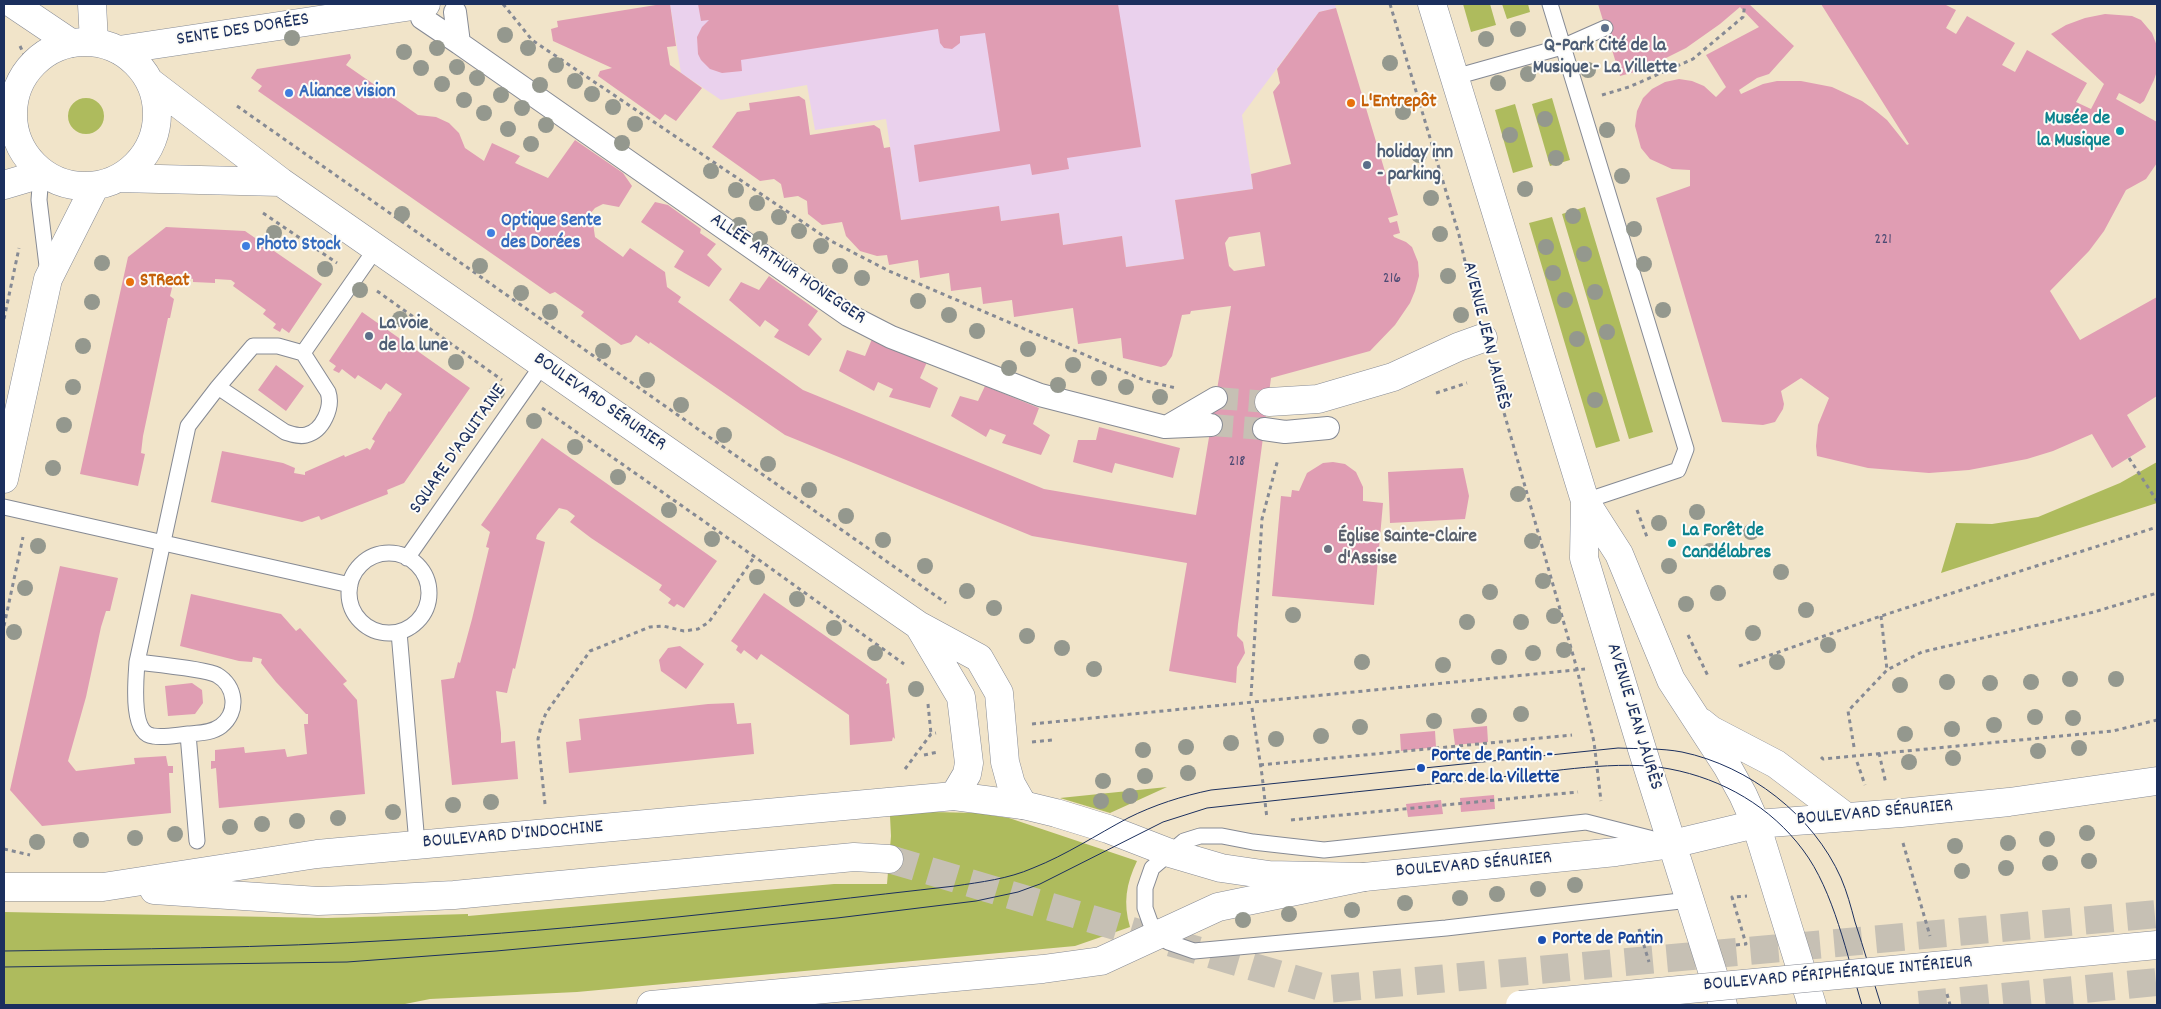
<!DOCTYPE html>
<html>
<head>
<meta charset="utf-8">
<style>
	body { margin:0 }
	#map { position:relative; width:2161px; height:1009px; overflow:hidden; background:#f1e4c9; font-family:Dekko,sans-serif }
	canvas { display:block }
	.frame { position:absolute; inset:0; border:5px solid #1b2f5e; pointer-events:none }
</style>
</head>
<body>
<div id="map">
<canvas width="2161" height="1009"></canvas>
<div class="frame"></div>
</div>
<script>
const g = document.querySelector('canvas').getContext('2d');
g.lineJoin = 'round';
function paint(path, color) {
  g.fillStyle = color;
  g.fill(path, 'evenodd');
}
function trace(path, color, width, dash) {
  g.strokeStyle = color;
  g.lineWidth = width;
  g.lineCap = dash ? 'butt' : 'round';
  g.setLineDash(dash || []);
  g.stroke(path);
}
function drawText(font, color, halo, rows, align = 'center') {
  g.font = font + ' Dekko,sans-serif';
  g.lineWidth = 4;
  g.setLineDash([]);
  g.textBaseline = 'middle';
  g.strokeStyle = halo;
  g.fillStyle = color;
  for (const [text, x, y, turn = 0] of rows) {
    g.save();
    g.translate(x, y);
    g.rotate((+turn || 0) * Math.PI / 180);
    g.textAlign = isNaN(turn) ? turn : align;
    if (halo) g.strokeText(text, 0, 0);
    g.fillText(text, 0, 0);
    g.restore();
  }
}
const built = new Path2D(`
	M670,4h665l1,4 -17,4 -77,103 11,74 -78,11 9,59 -58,8 -4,-31 -59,9 -4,-32 -58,8 -3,-15 -97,14 -15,-101 -71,11 -8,-45 -86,15 -40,-27z`);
const green = new Path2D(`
	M1463,4h27l6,21 -25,7z
	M1502,4h26l2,8 -23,7z
	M68 116a18 18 0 1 1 36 0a18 18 0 1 1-36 0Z
	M1552,98l18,62 -20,6 -18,-62z
	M1515,104l18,63 -20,6 -18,-63z
	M1585,207l68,225 -24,7 -67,-225z
	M1552,217l68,224 -24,7 -67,-225z
	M2157,462v41l-216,70 15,-50 36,1 46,-7 82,-34z
	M1167,787l-57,26 -50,-15z
	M932,812l45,1 32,5 128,43c-11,23 -14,42 -7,66l-55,19 -498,46 -147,7 -30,6h-396v-93l323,6 141,-4v2l366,-32h53l4,-48 -1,-20z`);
const building = new Path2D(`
	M662,4h8l6,42 -9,1 3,18 32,23 -26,33 -11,-7 -5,6 -62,-44 2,-5 12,-3 -59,-27 -2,-12 7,-2 -1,-6z
	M698,4h420l23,143 -74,11 2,11 -37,6 -2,-11 -111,18 -5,-37 86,-14 -15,-98 -25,3v7l-8,6 -8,-1 -4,-5 -2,-14 -197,31 1,11 -20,2 -12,-4 -9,-9 -3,-6 -1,-17 5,-10 7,-7 -8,1z
	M1598,4h151l45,42 -25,28 -12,4 -18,12 2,4 22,-10 14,-3h24l31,6 30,14 14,10 11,9 20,25 2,-1 -88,-140h80l3,1 1,-1h39l12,6 -10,18 10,6 11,-18 48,27 -13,22 13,7 12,-22 60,33 -11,19 15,7 13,-25 -53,-50 15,-9 19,-7 20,-4 27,2 9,4 11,13 5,13v25l-3,9 -10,21 -4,3 -21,-11 -3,6 41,23v41l-11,16 -20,11 -22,41 -15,20 -39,40 30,49 77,-43v99l-30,19 19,32 -34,21 -20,-34 -39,17 -26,8 -58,11 -40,3 -61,-5 -51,-12 -1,-10 2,-21 11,-27 -28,-20 -20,13 3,13 -1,5 -8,13 -12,3 -41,-3 -66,-224 34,-12v-16l-18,-1 -22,-10 -9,-11 -6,-22 2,-15 6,-13 9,-9 13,-7 14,-3 13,2 12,5 12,11 10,-10 -20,-32 53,-28 -19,-20 -20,17 -34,24 -44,22 -22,6z
	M1336,8l62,207 -10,3 2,5 7,-2 3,12 -7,2 1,2 12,5 6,5 6,15 1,14 -4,15 -5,12 -15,22 -25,26 -99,27 -33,246 -1,12 6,6 2,11 -8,14 -1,16 -67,-12 18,-108 -155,-27 -247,-101 -135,-93 -1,2 -13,-9 -5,7 -10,3 -40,-29 3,-4 -29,-20 -5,2 -292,-203 4,-5 -11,-8 6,-9 93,-15 1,4 -5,7 72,50 18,2 13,6 10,10 6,15 19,13 8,-18 28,13 -5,7 33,15 27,-38 48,33 9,13 -13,21 -16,-3 -8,4 -6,7 -2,3 6,5 2,14 28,20 7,-9 35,24 2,15 14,10 -3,5 125,88 241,99 152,26 35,-209 -40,5 -1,3 -8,1 -10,41 -6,9 -5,2 -38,-9 -2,-20 -43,6 -5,-36 -59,9 -2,-17 -29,4 -2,-17 -30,4 -2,-18 -29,5 -2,-18 -29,5 -2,-10 -10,1 -17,-5 -14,-15 -4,-14 -20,3 -14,-11 -1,-13 -9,-5 -14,2 -3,-14 -7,-5 -14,2 -48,-34 25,-35 13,-2 -1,-7 50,-7 6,4 5,35 64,-10 6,4 4,19 6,-1 11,73 98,-14 2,15 58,-8 4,32 59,-9 4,31 58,-8 -9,-59 78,-11 -2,-15 40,-10 -18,-72 7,-9 -3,-14 42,-57zM1260,232l5,34 -31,5 -5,-5 -4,-23 4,-6z
	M655,202l13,3 33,24 -1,4 16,11 -9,11 15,14 -13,18 -35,-20 10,-16 -43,-29z
	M166,227l79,4 77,53 -33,49 -7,-5 -2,4 -7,-4 3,-4 -13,-10 3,-4 -33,-24 2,-3 -4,-3 -16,-1v4l-22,-1v-3l-13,-4 -10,7 2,6 -2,8 4,3 -4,19h-2l-25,118 -2,17 4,1 -7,32 -58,-12 48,-217z
	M769,276l49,35 -10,14 14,14 -13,17 -35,-19 5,-7 -14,-10 -5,7 -31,-27 12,-18 18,8z
	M362,312l108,76 -66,95 -17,7 1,4 -67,26 -2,-4 -17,6 -91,-20 11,-51 61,12 12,5 -1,5 11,2v-3l39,-17 1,2 22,-9 3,2 5,-9 -3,-2 17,-28 1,1 12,-18 -16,-11 -5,7 -23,-15 -3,4 -13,-10 -3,4 -6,-3 3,-4 -7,-5z
	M872,339l55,23 -7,16 18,10 -8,20 -41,-11 4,-8 -15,-7 -4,9 -35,-20 8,-21 18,6z
	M276,365l28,21 -18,25 -28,-21z
	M985,386l54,22 -6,16 17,11 -9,20 -39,-12 4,-8 -16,-6 -4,8 -35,-21 9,-20 18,5z
	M1099,427l81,21 -7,30 -58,-15 -3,10 -39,-11 5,-22h18z
	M542,438l175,123 -33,47 -7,-4 -3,3 -6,-4 3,-4 -12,-9 3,-5 -71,-47 -21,-16 5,-6 -8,-6 -8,-2 -22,27 -1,4 9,3 -30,127 -2,-1 -6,25 -11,-2 5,42v10l14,-2 3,38 -66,6 -11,-105 13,-2 4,-16 2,1 12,-44 17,-71 -3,-1 4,-15 -9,-7z
	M1333,462l12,2 11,8 7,15v14l20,2 -9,102 -102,-9 9,-100 10,1 1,-7 7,1 8,-18 16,-10z
	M1463,468l6,28 -4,23 -75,4 -2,-51z
	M60,566l58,12 -8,33h-4l-5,16 -15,70 -18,64 8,10 59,-7 -1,-6 32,-2 2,10h5v7h-4l2,40 -129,13 -32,-36z
	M764,593l123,86 -1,5 3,-1 6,56 -2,-2 -1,4 -42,4 -1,-30 -88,-61 -4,6 -13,-10 -3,4 -5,-4 2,-4 -7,-5z
	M191,594l90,20 15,17 4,-3 47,53 -4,3 14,16 8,94 -146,14 -3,-40 -5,1v-8h4v-11l29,-3 1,6 40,-4 2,8 20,-3 -3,-30h4v-10h-2l-30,-32 -15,-19 1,-4 -9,-2 -1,5 -13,-1 -59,-15z
	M680,646l24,18 -18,25 -25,-18 -2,-11 9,-12z
	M192,683l10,7 1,13 -8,11 -27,2 -3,-30z
	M734,703l3,21 14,-1 3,31 -185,19 -3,-31 15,-2 -2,-21 129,-15z
	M1487,726l1,16 -33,3 -2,-16z
	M1435,731l1,16 -35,4 -1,-17z
	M1494,795l1,14 -34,3 -1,-14z
	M1441,800l2,14 -35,3 -2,-13z`);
const pedestrianTunnel = new Path2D(`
	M1216,398l53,4
	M1211,425l53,4`);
const primaryTunnel = new Path2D(`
	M889,859l439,130 829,-75
	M1919,1005l238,-23`);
const path = new Path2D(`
	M503,4l29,36 299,201 58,30 257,110 30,7
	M1390,4l69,231 17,75
	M20,46l10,21
	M1602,95l27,-8 64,-28 50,-42 2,-13
	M237,106l709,497
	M263,213l74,50
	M377,291l125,89
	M4,319l15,-71
	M1491,367l86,302 17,73 7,59
	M1436,393l31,-10
	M542,408l213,149 149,107
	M2129,458l28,43
	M1637,510l10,27
	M1881,616l6,54
	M4,626l19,-89
	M1688,635l20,41
	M1739,666l142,-50 276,-89
	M1251,696l11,-177 16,-60
	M928,704l3,30
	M1252,708l10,67 5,44
	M1032,724l553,-55
	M1032,742l20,-2
	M1854,747l-6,-36 39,-41 35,-18 172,-40 63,-19
	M1879,753l7,31
	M924,755l14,-3
	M1821,757l2,2 290,-28 44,-11
	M1857,762l8,23
	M1260,765l312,-30
	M905,769l26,-35 5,-1
	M545,804l-7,-65 3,-13 5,-13 44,-62 60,-24 13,-1 21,5 14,-2 11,-7 46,-66
	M1291,820l287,-28
	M1903,843l27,93
	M4,849l26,6
	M1639,929l10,33
	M1736,945l10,-1 -14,-47 15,-1
	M1947,994l3,11`);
const service = new Path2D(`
	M1550,4l136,445 -8,21 -93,31
	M1455,77l107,-30 43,-19
	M41,174l-2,26 9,74
	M218,387l67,45c7,2 14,5 21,3 17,-4 27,-28 22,-43l-25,-39
	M4,507l346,78
	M349 593a40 40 0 1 1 80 0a40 40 0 1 1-80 0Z
	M407,558l136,-194
	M399,632l18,212
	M137,662c16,2 69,7 80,13 19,11 22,37 4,51 -9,7 -22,7 -33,8
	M1657,840l-71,-18 -262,28 -71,-8 -31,-6h-22l-16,5 -32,27 -7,20v20l5,14 9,12 9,8 26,9 252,-23 243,-28
	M197,841l-9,-107c-11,1 -24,4 -35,2 -23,-2 -17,-57 -16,-74l51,-236 30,-39 35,-41h25l25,7 74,-106`);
const pedestrian = new Path2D(`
	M455,12l4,31 389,272 43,22 149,58 125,32 46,-2
	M422,18l37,25
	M1168,426l48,-28
	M1264,429l21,3 43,-4`);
const minor = new Path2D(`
	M13,4l58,39
	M92,4l2,38
	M119,50l307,-46
	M1269,402l49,-3 75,-22 65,-30 25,-9`);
const tertiary = new Path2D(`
	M13 114a72 72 0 1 1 144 0a72 72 0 1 1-144 0Z
	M150,82l131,100 494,344 143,99 61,33 20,35 6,69 6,22 12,21
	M119,178l162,4
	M4,185l37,-11
	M4,479l44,-200 47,-93
	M919,626l42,71 8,66 -2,11 -13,22`);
const primary = new Path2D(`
	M1432,4l153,497 34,53 52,126 56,86 16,29 13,29 56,181
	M1585,501l-1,57 58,191 81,256
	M1701,722l10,8 65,34 69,52
	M4,887h99l214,-33 637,-58 69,9 33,8 52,16 62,24 51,15 48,7 95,2 252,-25 56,-8 84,-20 145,-11 108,-11 148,-21
	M154,890l164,11 58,-2 78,-4 400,-38 35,2`);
const trunk = new Path2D(`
	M651,1005l392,-36 58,-8 117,-54 146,-30`);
const tram = new Path2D(`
	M4,951c131,-2 262,-3 393,-11 186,-10 372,-33 558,-54 26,-4 53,-7 78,-18 33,-13 63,-33 95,-50 26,-13 54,-22 83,-28l407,-42c21,1 43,0 64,4 67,14 131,63 159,126 6,14 10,29 14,44 9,27 17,55 26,83
	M4,967l343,-5 149,-11 143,-13 198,-20 139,-17 42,-9 22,-8 123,-62 44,-14c98,-11 195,-21 293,-31 52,-5 119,-18 170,-8 53,10 101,38 133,81 31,41 44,106 59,155`);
const trunkBridge = new Path2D(`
	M1520,1005l637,-60`);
const trees = [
	[1518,29],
	[505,35],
	[292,38],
	[1486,39],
	[437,48],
	[528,48],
	[404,52],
	[1390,63],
	[556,65],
	[457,67],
	[421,68],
	[1588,70],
	[1528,74],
	[477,78],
	[575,81],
	[1498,83],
	[442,84],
	[540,85],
	[592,94],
	[501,95],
	[464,100],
	[613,107],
	[522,108],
	[1403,112],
	[484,113],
	[1545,119],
	[635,124],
	[546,125],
	[508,129],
	[1607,130],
	[1510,135],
	[622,143],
	[531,144],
	[1419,155],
	[1556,158],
	[711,171],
	[1622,176],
	[1525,189],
	[736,190],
	[1431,198],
	[757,203],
	[402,214],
	[1573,216],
	[779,217],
	[739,225],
	[1634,229],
	[799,231],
	[274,233],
	[1440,234],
	[760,239],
	[821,246],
	[1546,247],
	[1584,254],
	[102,263],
	[1644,264],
	[480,266],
	[840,266],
	[325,269],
	[1553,273],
	[1448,276],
	[862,278],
	[360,290],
	[1595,292],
	[521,293],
	[1565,300],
	[918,301],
	[92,302],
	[1663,310],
	[550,312],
	[949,315],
	[1461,315],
	[400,319],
	[977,331],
	[1607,332],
	[1577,339],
	[83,346],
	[1028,349],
	[603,351],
	[456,362],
	[1073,365],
	[1009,368],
	[1099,378],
	[647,380],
	[1058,385],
	[73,387],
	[1126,387],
	[497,392],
	[1160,397],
	[1595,400],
	[681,405],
	[534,421],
	[64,425],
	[724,435],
	[575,447],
	[768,464],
	[53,468],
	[618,477],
	[809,490],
	[1518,494],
	[669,510],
	[1697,512],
	[846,516],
	[1659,523],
	[1751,532],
	[712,539],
	[883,540],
	[1532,541],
	[38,546],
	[1710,551],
	[925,566],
	[1669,566],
	[1781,572],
	[757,577],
	[1543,581],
	[25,588],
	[967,591],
	[1490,592],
	[1718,593],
	[797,599],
	[1686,604],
	[994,608],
	[1806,610],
	[1293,615],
	[1554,616],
	[1467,622],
	[1521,622],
	[834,628],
	[14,632],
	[1753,633],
	[1027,636],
	[1828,645],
	[1062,648],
	[1564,650],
	[875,653],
	[1533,653],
	[1499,657],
	[1362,662],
	[1777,662],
	[1443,665],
	[1094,669],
	[2070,679],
	[2116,679],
	[1947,682],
	[2031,682],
	[1990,683],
	[1900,685],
	[916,689],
	[1521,714],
	[1479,716],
	[2035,717],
	[2073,718],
	[1434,721],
	[1994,725],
	[1360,727],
	[1952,729],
	[1905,734],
	[1321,736],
	[1276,739],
	[1231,743],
	[1186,747],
	[2079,748],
	[1143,750],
	[2038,751],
	[1953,758],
	[1909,762],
	[1188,773],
	[1145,776],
	[1103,781],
	[1130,796],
	[1101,801],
	[491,802],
	[453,805],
	[393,812],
	[338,818],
	[297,821],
	[262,824],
	[230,827],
	[2087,833],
	[175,834],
	[135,838],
	[2047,839],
	[81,840],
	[37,842],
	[2008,843],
	[1955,846],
	[2089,861],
	[2050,863],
	[2006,868],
	[1962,871],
	[1575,885],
	[1538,889],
	[1497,894],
	[1460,898],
	[1405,903],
	[1352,910],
	[1289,914],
	[1243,920]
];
const markers = [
	[1605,28,5,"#5c6f8a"],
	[289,93,5,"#3f7fe0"],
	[1351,103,5,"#e8710a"],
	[2120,131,5,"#0f9aa8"],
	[1367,165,5,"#5c6f8a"],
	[491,233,5,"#3f7fe0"],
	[246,246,5,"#3f7fe0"],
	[130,282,5,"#e8710a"],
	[369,336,5,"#5c6f8a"],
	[1672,543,5,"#0f9aa8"],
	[1328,549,5,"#6b7280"],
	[1421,768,5,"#1a4fb4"],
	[1542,940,5,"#1a4fb4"]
];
const numberNames = [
	["221",1883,241],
	["216",1392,280],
	["218",1237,463]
];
const streetNames = [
	["SENTE DES DORÉES",243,31,-9],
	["ALLÉE ARTHUR HONEGGER",787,270,34],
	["AVENUE JEAN JAURÈS",1485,336,76],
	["BOULEVARD SÉRURIER",599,403,35],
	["SQUARE D'AQUITAINE",459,450,-55],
	["AVENUE JEAN JAURÈS",1633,717,73],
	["BOULEVARD SÉRURIER",1875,814,-5],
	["BOULEVARD D'INDOCHINE",513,836,-5],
	["BOULEVARD SÉRURIER",1474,866,-5],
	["BOULEVARD PÉRIPHÉRIQUE INTÉRIEUR",1838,975,-5]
];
const serviceNames = [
	["Q-Park Cité de la",1605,47,"center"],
	["Musique - La Villette",1605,69,"center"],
	["holiday inn",1377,154],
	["- parking",1377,176],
	["La voie",379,325],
	["de la lune",379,347]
];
const shopNames = [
	["Aliance vision",299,93],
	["Optique Sente",501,222],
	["des Dorées",501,244],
	["Photo Stock",256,246]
];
const foodNames = [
	["L'Entrepôt",1361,103],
	["STReat",140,282]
];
const cultureNames = [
	["Musée de",2110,120],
	["la Musique",2110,142],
	["La Forêt de",1682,532,"left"],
	["Candélabres",1682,554,"left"]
];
const worshipNames = [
	["Église Sainte-Claire",1338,538],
	["d'Assise",1338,560]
];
const transitNames = [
	["Porte de Pantin -",1431,757],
	["Parc de la Villette",1431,779],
	["Porte de Pantin",1552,940]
];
paint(built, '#ead1ed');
paint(green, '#aebb5d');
paint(building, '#e09db3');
trace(pedestrianTunnel, '#c6c0b4', 22, [22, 11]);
trace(primaryTunnel, '#c6c0b4', 28, [28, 14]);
trace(service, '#868a94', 17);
trace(pedestrian, '#868a94', 24);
trace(minor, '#868a94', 29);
trace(tertiary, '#868a94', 29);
trace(primary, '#868a94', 29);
trace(trunk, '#868a94', 29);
trace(path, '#868a94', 3, [4, 4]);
trace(service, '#fff', 15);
trace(pedestrian, '#fff', 22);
trace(minor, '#fff', 28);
trace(tertiary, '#fff', 28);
trace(primary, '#fff', 28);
trace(trunk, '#fff', 28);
trace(tram, '#1b2f5e', 1);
trace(trunkBridge, '#868a94', 29, []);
trace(trunkBridge, '#fff', 28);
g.fillStyle = '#94988e';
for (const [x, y] of trees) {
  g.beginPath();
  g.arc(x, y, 8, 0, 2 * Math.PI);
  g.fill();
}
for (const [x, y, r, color] of markers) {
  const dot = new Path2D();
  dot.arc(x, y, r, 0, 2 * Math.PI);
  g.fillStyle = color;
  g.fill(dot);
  trace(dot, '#fdfcf7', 2);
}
drawText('16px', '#4c4a73', null, numberNames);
drawText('19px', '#1b2f5e', '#fdfcf7', streetNames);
drawText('bold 19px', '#4e5e75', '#fdfcf7', serviceNames, 'left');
drawText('bold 19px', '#366cbe', '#fdfcf7', shopNames, 'left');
drawText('bold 19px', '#c56008', '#fdfcf7', foodNames, 'left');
drawText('bold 19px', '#0d838f', '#fdfcf7', cultureNames, 'right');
drawText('bold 19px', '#5b616d', '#fdfcf7', worshipNames, 'left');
drawText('bold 19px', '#164399', '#fdfcf7', transitNames, 'left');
</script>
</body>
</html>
